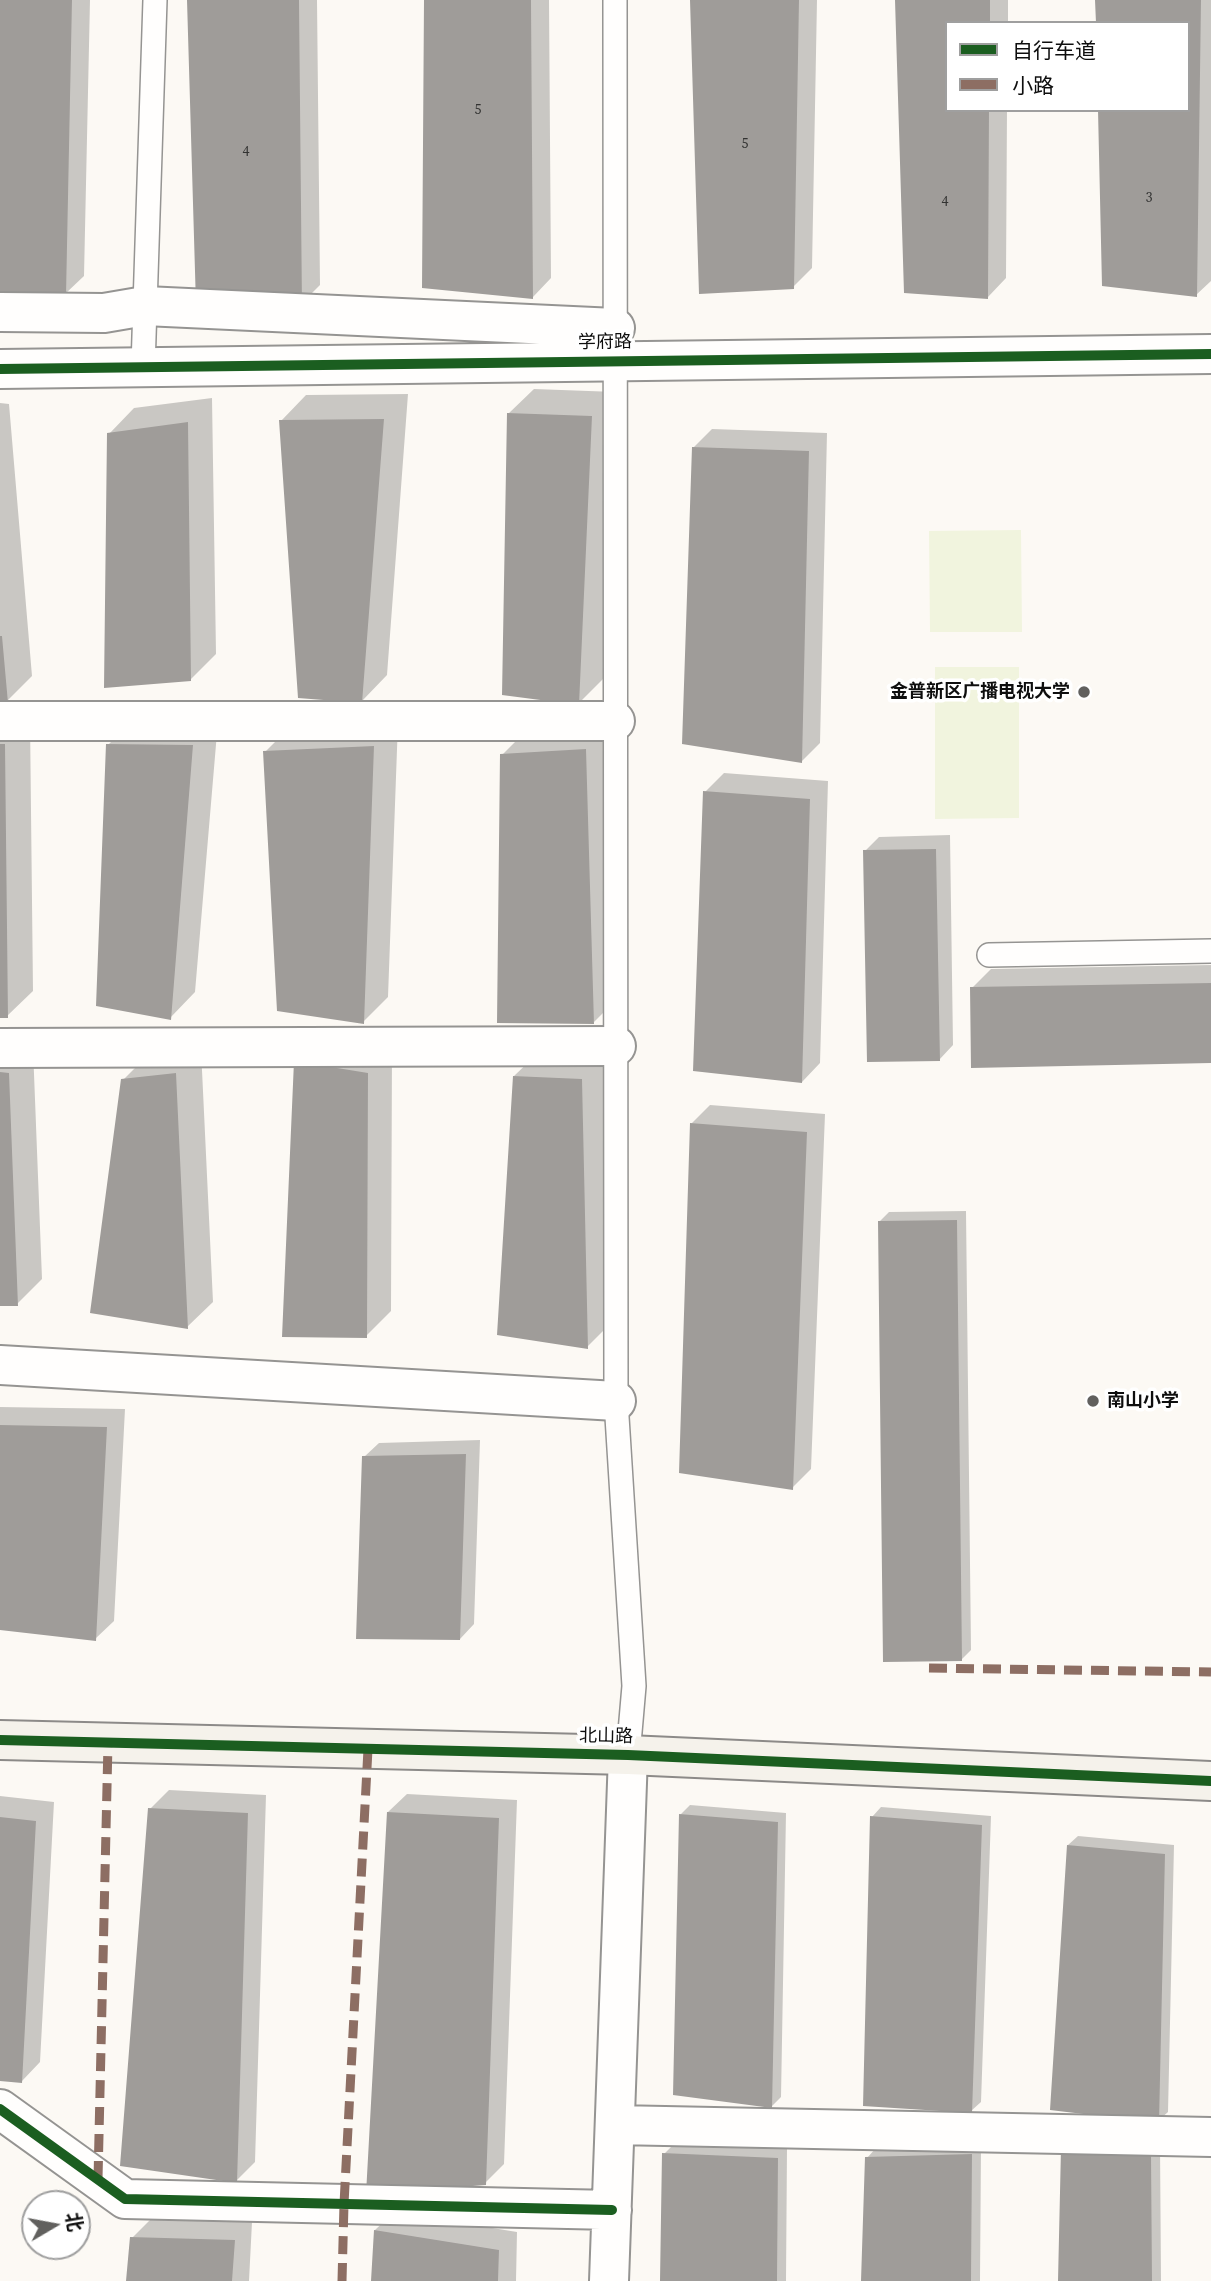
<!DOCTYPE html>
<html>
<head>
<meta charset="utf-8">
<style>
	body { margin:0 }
	#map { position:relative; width:1211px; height:2281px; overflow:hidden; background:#fcf9f4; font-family:"Source Serif 4","Noto Sans SC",serif }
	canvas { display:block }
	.legend { position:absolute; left:945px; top:21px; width:245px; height:91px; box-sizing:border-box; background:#fff; border:2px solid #9f9f9f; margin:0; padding:9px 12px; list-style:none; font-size:21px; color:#0e0e0e }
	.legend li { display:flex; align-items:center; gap:14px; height:35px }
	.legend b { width:35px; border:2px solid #9f9f9f }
	.north { position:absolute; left:21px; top:2190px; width:70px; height:70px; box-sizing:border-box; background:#fff; border:2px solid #9f9f9f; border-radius:50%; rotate:80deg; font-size:19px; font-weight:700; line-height:28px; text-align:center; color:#0e0e0e }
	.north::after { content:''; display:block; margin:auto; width:24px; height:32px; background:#61605e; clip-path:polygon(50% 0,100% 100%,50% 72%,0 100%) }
</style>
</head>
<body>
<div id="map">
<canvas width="1211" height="2281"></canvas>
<ul class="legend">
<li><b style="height:9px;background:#1b5e20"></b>自行车道</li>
<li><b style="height:9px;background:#8d6e63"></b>小路</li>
</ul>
<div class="north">北</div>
</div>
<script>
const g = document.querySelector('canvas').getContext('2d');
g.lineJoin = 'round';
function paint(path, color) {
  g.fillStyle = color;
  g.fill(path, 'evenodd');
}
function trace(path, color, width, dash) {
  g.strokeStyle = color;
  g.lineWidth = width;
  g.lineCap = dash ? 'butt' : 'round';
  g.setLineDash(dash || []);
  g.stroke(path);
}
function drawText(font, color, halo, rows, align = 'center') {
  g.font = font + ' "Source Serif 4","Noto Sans SC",serif';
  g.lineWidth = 7;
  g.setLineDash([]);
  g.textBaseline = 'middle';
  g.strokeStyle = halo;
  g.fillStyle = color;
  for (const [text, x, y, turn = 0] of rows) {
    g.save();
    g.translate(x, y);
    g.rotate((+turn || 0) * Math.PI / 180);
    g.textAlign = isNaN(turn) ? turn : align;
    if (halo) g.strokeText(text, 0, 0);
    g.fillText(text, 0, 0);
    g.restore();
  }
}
const pitch = new Path2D(`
	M1021,530l1,102h-92l-1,-101z
	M935,667h84v151l-84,1z`);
const shadow = new Path2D(`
	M0,0h90l-6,276 -19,18z
	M189,0h128l3,285 -19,19z
	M426,0h123l2,278 -18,19z
	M692,0h125l-5,268 -19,19z
	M897,0h111v23h-61v87h60l-1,168 -18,19z
	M1097,0h114v281l-15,14 -8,-185v-87z
	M534,389l82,3 -12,286 -25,25 -71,-289z
	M408,394l-21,281 -25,26 -81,-280 25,-26z
	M212,398l4,256 -26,26 -81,-246 25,-26z
	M0,403l9,1 23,272 -25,25h-7z
	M712,429l115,4 -7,310 -18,18 -109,-313z
	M0,719l30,1 3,271 -26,25h-7z
	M133,720l85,1 -23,271 -25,26 -62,-273z
	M398,722l-10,275 -25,25 -98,-270 25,-25z
	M611,724l8,273 -25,25 -92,-267 25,-25z
	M724,773l104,8 -8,282 -18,19 -97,-290z
	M950,835l3,210 -14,15 -74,-209 14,-14z
	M1211,965v97l-239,-74 19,-19z
	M0,1047l33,1 9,231 -25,25h-17z
	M392,1048l-1,263 -25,25 -70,-274z
	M201,1049l12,253 -26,25 -64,-247 25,-25z
	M540,1051l67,4 5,267 -25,25 -73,-271z
	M710,1105l115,9 -14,355 -19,19 -101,-364z
	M966,1211l5,439 -10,10 -81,-439 9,-9z
	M0,1407l125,2 -11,212 -19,18 -95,-10z
	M480,1440l-6,184 -14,15 -96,-182 15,-14z
	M169,1790l97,5 -11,367 -19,19 -86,-372z
	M407,1794l110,6 -13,364 -19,19 -97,-371z
	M0,1796l54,6 -14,260 -18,19 -22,-2z
	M690,1805l96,8 -5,284 -10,10 -91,-292z
	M881,1807l110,9 -10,286 -10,9 -99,-294z
	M1078,1836l96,9 -6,267 -10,9 -90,-276z
	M674,2144l113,5 -1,132h-125l3,-127z
	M1160,2144l1,137h-101l2,-132z
	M981,2145l-1,136h-117l4,-123 9,-10z
	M394,2212l123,20 -1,49h-143l2,-51z
	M151,2219l101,3 -3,59h-121l4,-43z`);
const building = new Path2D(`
	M0,0h72l-6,296 -66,2z
	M187,0h112l3,306 -106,-1z
	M424,0h107l2,299 -111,-11z
	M690,0h109l-5,289 -95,5z
	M895,0h95v23h-43v87h42l-1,189 -84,-6z
	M1095,0h106l-4,297 -95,-11 -4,-176h90v-87h-92z
	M507,413l85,3 -13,289 -77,-10z
	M384,419l-22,284 -64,-5 -19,-278z
	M188,422l3,259 -87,7 3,-255z
	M692,447l117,4 -7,312 -120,-19z
	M0,636h2l6,67h-8z
	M0,744h5l3,274h-8z
	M106,744l87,1 -22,275 -75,-14z
	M374,746l-10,278 -87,-13 -14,-260z
	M586,749l8,275 -97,-1 3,-269z
	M703,791l107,8 -8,284 -109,-12z
	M936,849l4,212 -73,1 -4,-212z
	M1211,983v80l-240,5 -1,-81z
	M294,1061l74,12 -1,265 -85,-1z
	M0,1072l9,1 9,233h-18z
	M176,1073l12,256 -98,-16 31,-234z
	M513,1076l69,3 6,270 -91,-14z
	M690,1123l117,9 -14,358 -114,-17z
	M957,1220l5,441 -79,1 -5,-441z
	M0,1425l107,2 -11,214 -96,-11z
	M466,1454l-6,186 -104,-1 6,-183z
	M148,1808l100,5 -11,370 -117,-17z
	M387,1812l112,6 -13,367 -120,9z
	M679,1814l99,8 -6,286 -99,-13z
	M870,1816l112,9 -10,288 -109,-7z
	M0,1817l36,4 -14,262 -22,-2z
	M1067,1845l98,9 -6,269 -109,-13z
	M1061,2148l90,5 1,128h-94z
	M662,2153l116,5 -1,123h-117z
	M972,2154l-1,127h-110l4,-124z
	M374,2230l125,20 -1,31h-127z
	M130,2237l105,3 -3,41h-106z`);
const lane = new Path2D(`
	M615,0l1,1401 18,285 -6,69
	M143,367l12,-367
	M989,955l222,-4`);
const street = new Path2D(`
	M0,312l104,1 41,-7 470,22
	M0,369l1211,-15
	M0,721h615
	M0,1048l616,-2
	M0,1365l616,36
	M0,2109l125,90 487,11
	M615,2125l596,12
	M609,2281l19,-526`);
const secondary = new Path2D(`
	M0,1740l628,15 583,26`);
const quiet = new Path2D(`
	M929,1668l282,4
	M98,2179l10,-436
	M342,2281l2,-77 24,-455`);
const cycleway = new Path2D(`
	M0,369l1211,-15
	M0,1740l628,15 583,26
	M0,2109l125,90 487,11`);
const markers = [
	[1084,692,7,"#61605e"],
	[1093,1401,7,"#61605e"]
];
const numberNames = [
	["5",478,110],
	["5",745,144],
	["4",246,152],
	["3",1149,198],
	["4",945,202]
];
const streetNames = [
	["学府路",605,343,-1],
	["北山路",606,1737,1]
];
const poiNames = [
	["金普新区广播电视大学",1070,692],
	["南山小学",1107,1401,"left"]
];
paint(pitch, '#f1f4de');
paint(shadow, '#0003');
paint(building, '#9f9c99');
trace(lane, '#959492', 26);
trace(street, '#959492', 42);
trace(secondary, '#8c8a88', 42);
trace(lane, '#fffefd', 23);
trace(street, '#fffefd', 38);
trace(secondary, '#f5f2eb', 38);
trace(quiet, '#8d6e63', 9, [18, 9]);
trace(cycleway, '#1b5e20', 10);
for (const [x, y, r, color] of markers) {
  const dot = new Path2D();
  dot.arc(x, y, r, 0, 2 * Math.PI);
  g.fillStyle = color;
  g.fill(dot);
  trace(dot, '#fff', 2.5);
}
drawText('14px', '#323231', null, numberNames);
drawText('18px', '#0e0e0e', '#fff', streetNames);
drawText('bold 18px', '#0e0e0e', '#fff', poiNames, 'right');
</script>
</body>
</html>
